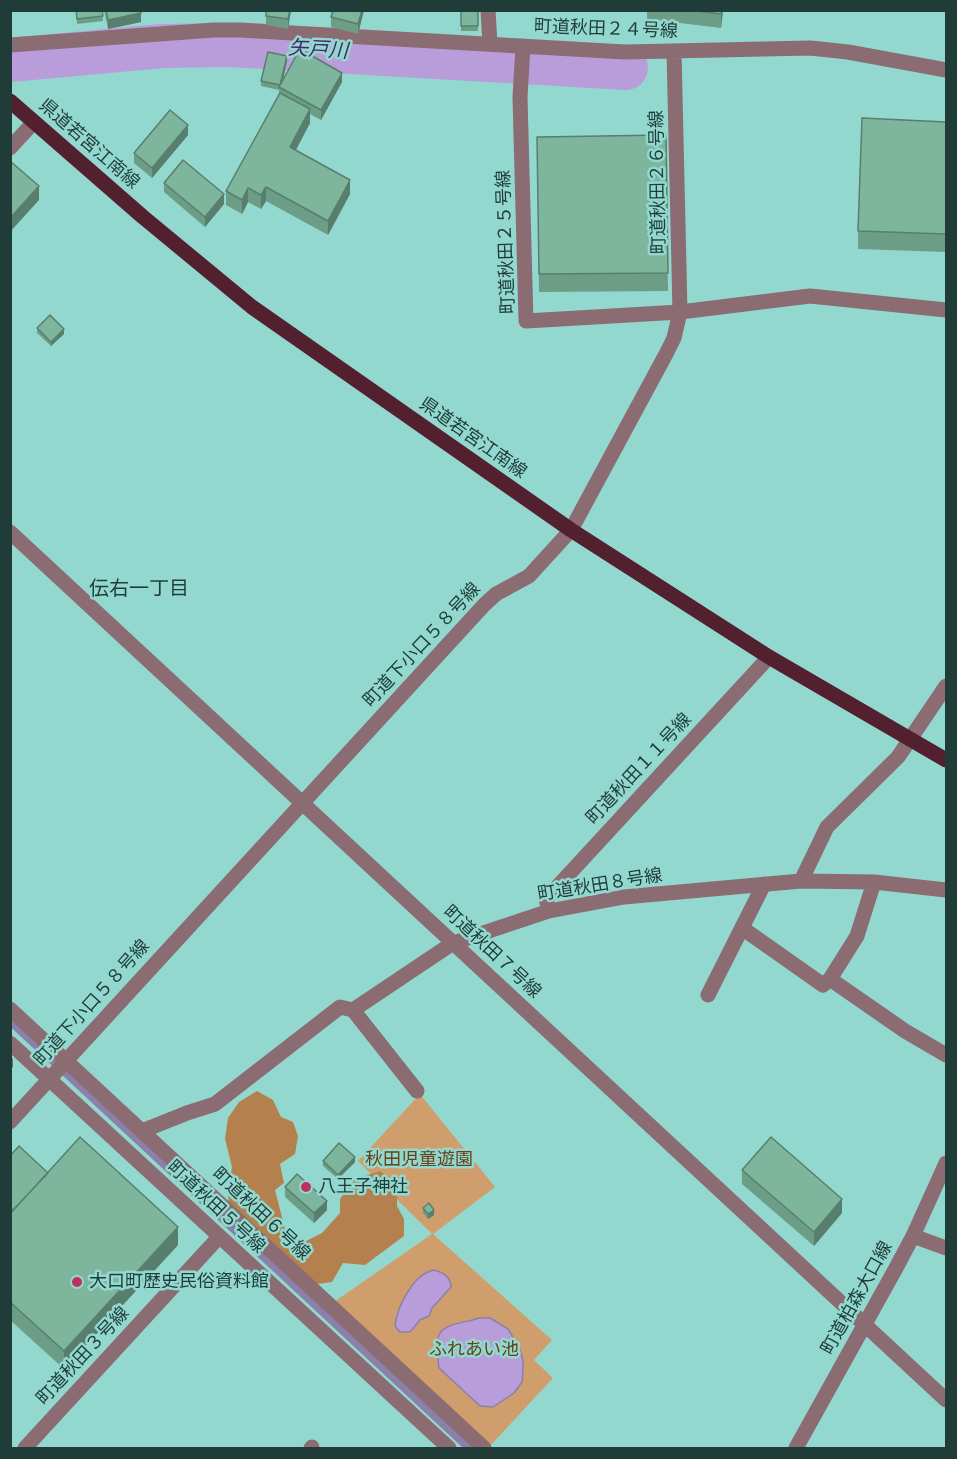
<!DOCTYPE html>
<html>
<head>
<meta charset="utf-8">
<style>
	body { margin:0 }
	#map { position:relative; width:957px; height:1459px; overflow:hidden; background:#93d8ce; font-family:Montserrat,sans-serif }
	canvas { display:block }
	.frame { position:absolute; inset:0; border:12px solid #1f3c38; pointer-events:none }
</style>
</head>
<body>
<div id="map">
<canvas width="957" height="1459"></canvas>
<div class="frame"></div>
</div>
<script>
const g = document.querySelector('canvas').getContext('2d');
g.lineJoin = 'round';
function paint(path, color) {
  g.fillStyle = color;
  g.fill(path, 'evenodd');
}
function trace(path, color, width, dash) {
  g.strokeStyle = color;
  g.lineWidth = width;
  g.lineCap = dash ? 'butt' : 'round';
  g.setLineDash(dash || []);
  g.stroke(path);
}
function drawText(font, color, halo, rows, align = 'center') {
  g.font = font + ' Montserrat,"Noto Sans JP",sans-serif';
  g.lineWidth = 5;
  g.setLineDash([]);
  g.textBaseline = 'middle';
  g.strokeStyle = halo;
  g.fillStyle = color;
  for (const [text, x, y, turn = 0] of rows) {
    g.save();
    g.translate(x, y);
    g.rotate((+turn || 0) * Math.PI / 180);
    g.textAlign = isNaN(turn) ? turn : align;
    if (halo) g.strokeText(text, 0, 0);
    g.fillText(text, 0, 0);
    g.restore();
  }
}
const green = new Path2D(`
	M420,1094l75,93 -62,47 119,106 -18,20 19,18 -63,68 -156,-144 98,-68 -74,-73z`);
const forest = new Path2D(`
	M257,1091l16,9 8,17 12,5 5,14 -3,18 -15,10 4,19 -9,7 11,43 20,8 16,-8 18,-20v-14l15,-20 25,-8 17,14v21l7,13v17l-39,29 -22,-2 -11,19 -21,3 -20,-5 -19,-15 -24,-22 -19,-29 -1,-26 4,-21 -7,-28 3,-21 11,-16z`);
const water = new Path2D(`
	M434,1270c8,2 17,7 17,17l-19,21 -3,8 -9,4 -10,12h-10l-5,-6c2,-19 18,-52 39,-56z
	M479,1318h11l18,11 11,18 4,13v10l-1,12 -8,11 -21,14 -13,-1 -41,-38c-2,-7 0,-12 0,-19 0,-3 -1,-7 -1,-10 1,-16 28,-16 41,-21z`);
const stream = new Path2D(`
	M10,1021l459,427`);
const river = new Path2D(`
	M10,60l153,-14 67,-1 396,23`);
const minor = new Path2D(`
	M488,10l2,34
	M10,45l204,-15h26l385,22 185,-4 38,4 98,18
	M523,46l-3,51 6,224 154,-9 -6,-261
	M10,148l24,-26
	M10,532l936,868
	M801,881l26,-54 71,-70 48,-71
	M874,882l-17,54 -27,43 75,52 41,24
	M549,911l-3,-12 223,-242
	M742,928l81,57 7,-6
	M708,995l56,-111
	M10,1009l474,439
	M353,1010l64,81
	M10,1043l439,405
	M10,1122l474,-517 12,-11 33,-18 42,-46 95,-176 8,-16 6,-26 130,-16 136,14
	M142,1131l45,-18 28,-9 125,-97 13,3 100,-67 96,-32 75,-14 177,-16 73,1 72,8
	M913,1236l33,12
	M25,1448l194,-211
	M311,1448l1,-1
	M796,1448l100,-180 17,-32 33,-73`);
const major = new Path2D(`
	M10,101l133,116 109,90 319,223 198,127 177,103`);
const wall = new Path2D(`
	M76,10h26l1,11 -26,3z
	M104,10h37v12l-33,7z
	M291,10l-3,19 -22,-4v-9z
	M333,10h31l-6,24 -27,-7v-10z
	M461,10h17v21h-17z
	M647,10h76l-2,18 -74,-9z
	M287,61l-4,19 59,2 -21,38 -11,-6v9l-14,27 54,44 -22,41 -62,-34 -5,8 -13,-7 -6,12 -16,-9v-14l53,-98v-3l-18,-4v-5z
	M946,122v130l-88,-3v-18z
	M188,135l-36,43 -18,-15v-10z
	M666,135l2,156 -129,1 -2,-155z
	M164,183l60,21 -19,23 -41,-35z
	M37,328l27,6 -13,12 -14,-13z
	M10,1156l38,17 130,72 -114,124 -54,-49z
	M323,1161l32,1 -17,17 -15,-13z
	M742,1170l100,43 -28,33 -72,-62z
	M285,1187l42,23 -13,13 -29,-26z
	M423,1208l11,7 -6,4 -5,-6z`);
const shadedWall = new Path2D(`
	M290,10h1l-3,19v-10z
	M362,10h2l-6,24v-10z
	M722,10h1l-2,18v-14z
	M141,13v9l-33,7v-9z
	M287,56v5l-6,29v-5z
	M342,73v9l-21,38v-10z
	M310,109v14l-20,38v-14z
	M188,125v10l-36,43v-10z
	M350,180v14l-22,41v-14z
	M39,186v14l-29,32v-14z
	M266,187v14l-5,8v-14z
	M248,188v14l-6,12v-14z
	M224,194v10l-19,23v-10z
	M12,299v14l-2,2v-14z
	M64,329v5l-13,12v-4z
	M13,1058v9l-3,3v-9z
	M355,1157v5l-17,17v-4z
	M842,1199v14l-28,33v-14z
	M327,1201v9l-13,13v-10z
	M434,1210v5l-6,4v-5z
	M178,1227v18l-114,124v-18z`);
const building = new Path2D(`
	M76,10h26l1,6 -26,3z
	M106,10h35v3l-33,7z
	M266,10h24l-2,9 -22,-3z
	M333,10h29l-4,14 -27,-7z
	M461,10h17v16h-17z
	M689,10h33l-1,4z
	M300,49l42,24 -21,37 -42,-23z
	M268,52l19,4 -7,29 -19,-4z
	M280,93l30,16 -20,38 60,33 -22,41 -62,-34 -5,8 -13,-7 -6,12 -16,-9z
	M170,110l18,15 -36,43 -18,-15z
	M862,118l84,4v112l-88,-3z
	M666,135l2,138 -129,1 -2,-137z
	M183,160l41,34 -19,23 -41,-34z
	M10,161l29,25 -29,32z
	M50,315l14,14 -13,13 -14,-14z
	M80,1137l98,90 -114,124 -54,-49v-88z
	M771,1137l71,62 -28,33 -72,-62z
	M339,1143l16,14 -17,18 -15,-14z
	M19,1146l29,27 -35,37 -3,-2v-52z
	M297,1174l30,27 -13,12 -29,-26z
	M429,1203l5,7 -6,4 -5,-6z`);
const markers = [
	[306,1187,6,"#be3061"],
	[77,1282,6,"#be3061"]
];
const streetNames = [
	["町道秋田２４号線",606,29,2],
	["県道若宮江南線",89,144,41],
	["町道秋田２６号線",658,182,-91],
	["町道秋田２５号線",506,242,-92],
	["県道若宮江南線",473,438,35],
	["町道下小口５８号線",422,645,-47],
	["町道秋田１１号線",639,769,-47],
	["町道秋田８号線",600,885,-9],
	["町道秋田７号線",492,952,43],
	["町道下小口５８号線",92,1003,-48],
	["町道秋田５号線",216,1207,43],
	["町道秋田６号線",261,1214,43],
	["町道柏森大口線",857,1298,-61],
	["町道秋田３号線",83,1356,-47]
];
const parkNames = [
	["秋田児童遊園",419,1160],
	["ふれあい池",474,1350]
];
const poiNames = [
	["八王子神社",318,1187],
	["大口町歴史民俗資料館",89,1282]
];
const waterNames = [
	["矢戸川",318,50,3]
];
const neighbourhoodNames = [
	["伝右一丁目",139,589]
];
paint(green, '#d09e6d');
paint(forest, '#b4814e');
paint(water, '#b99dda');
trace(water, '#8b80a9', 1.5);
trace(stream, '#8b80a9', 8);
trace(river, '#b99dda', 44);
trace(minor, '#8b6c72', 15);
trace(major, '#53202f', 15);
paint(wall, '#6c9d86');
paint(shadedWall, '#587f6d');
paint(building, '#7db69c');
trace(building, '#587f6d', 1.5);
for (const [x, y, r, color] of markers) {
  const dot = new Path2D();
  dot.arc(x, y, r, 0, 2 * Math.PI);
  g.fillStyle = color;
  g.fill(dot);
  trace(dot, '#93d8ce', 2);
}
drawText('18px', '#1f3c38', '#93d8ce', streetNames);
drawText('18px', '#66421c', '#93d8ce', parkNames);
drawText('18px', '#1f3c38', '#93d8ce', poiNames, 'left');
drawText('italic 20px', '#4a246c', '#93d8ce', waterNames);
drawText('20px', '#1f3c38', '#93d8ce', neighbourhoodNames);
</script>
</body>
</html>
